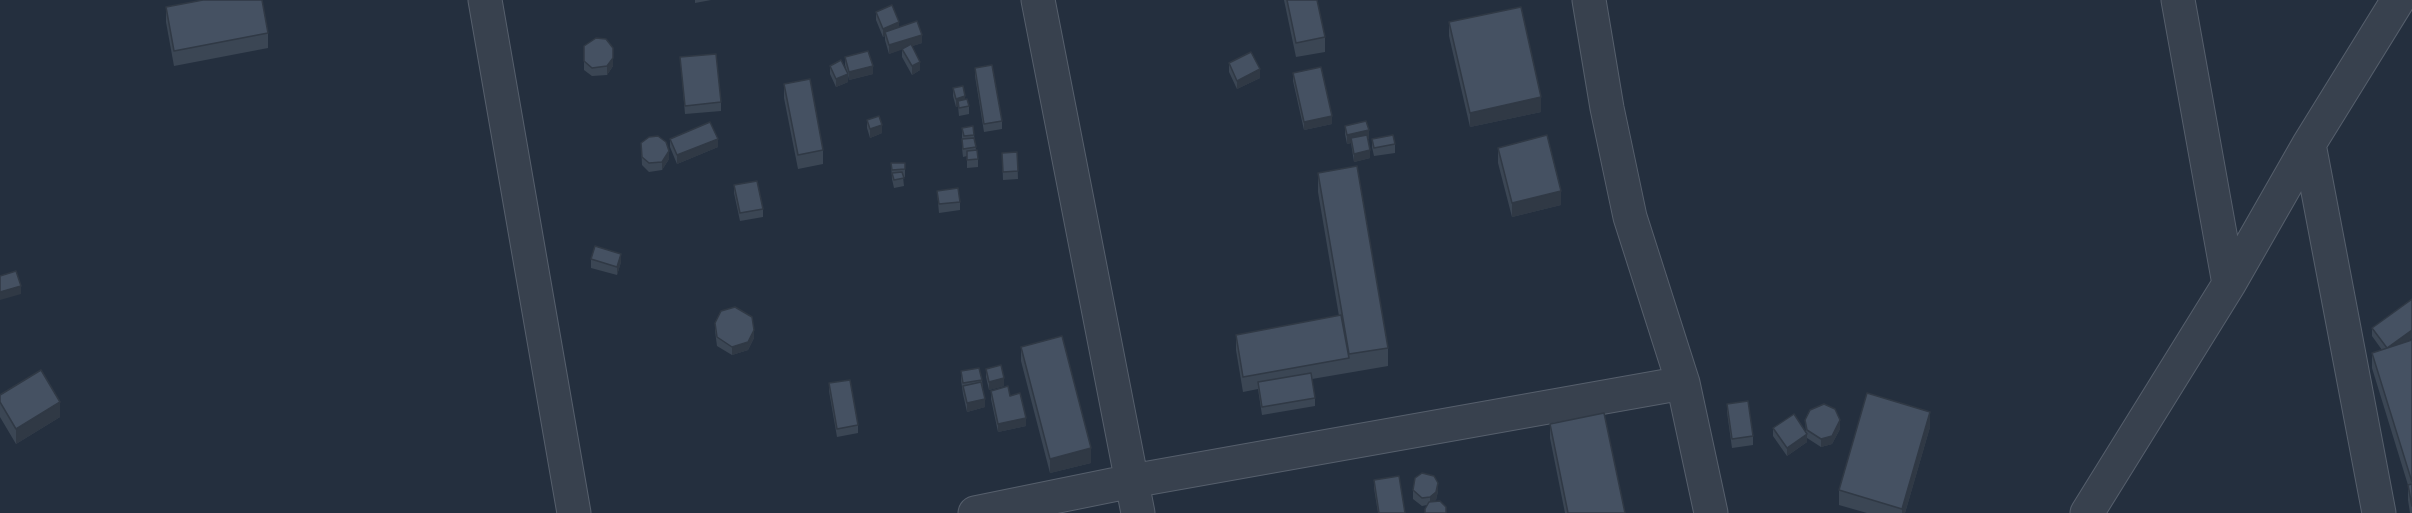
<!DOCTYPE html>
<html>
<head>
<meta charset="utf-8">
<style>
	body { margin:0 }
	canvas { display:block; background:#242f3e }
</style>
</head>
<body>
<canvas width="2412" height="513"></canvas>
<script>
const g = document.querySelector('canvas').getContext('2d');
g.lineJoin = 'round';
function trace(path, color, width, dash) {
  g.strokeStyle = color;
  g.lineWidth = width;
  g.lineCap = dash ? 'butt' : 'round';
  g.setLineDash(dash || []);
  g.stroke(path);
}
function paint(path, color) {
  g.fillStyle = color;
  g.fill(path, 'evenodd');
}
const street = new Path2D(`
	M485,0l89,513
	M1038,0l100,513
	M1589,0l18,108 23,109 53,166 28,130
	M2178,0l51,284
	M2309,144l70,369
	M975,513l157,-32 551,-98
	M2087,513l142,-229 80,-140 89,-144`);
const wall = new Path2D(`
	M695,0h16l-16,3z
	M1284,0h33l8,37v15l-29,5z
	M166,7l102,26v15l-94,18 -8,-44z
	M876,12l23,15 23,16 -10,3 8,24 -8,5 -10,-18v-8l-13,5 -4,-14v-4l-2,1 -7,-17z
	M1449,22l92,90 -71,15 -21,-91z
	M584,46l29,20 -6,9 -15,1 -8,-6z
	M680,57l41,45v9l-36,3z
	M845,57l28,17 -24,6 -1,-6v8l-12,5 -6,-13v-8l17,7 -2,-8z
	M1229,63l31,15 -23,11 -8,-17z
	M975,68l27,53v8l-18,3 -9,-56z
	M1293,73l39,51 -28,6 -11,-49z
	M784,84l39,66v14l-25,5 -14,-71z
	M953,88l12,12 4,6v8l-10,2 -1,-10 -2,1 -3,-11z
	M867,120l15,13 -12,5 -3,-10z
	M1345,126l24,13h-1l2,19 -16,4 -3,-19 -4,1 -2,-10z
	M962,128l12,7 2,15 2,9v8l-11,1v-12l-4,1 -1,-9z
	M670,139l48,8 -41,17 -7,-17z
	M1372,139l23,5v9l-21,3 -2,-9z
	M641,143l28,16 -7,11 -13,2 -7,-7z
	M1498,148l63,57 -49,12 -14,-54z
	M1017,152l1,27 -15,1 -1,-27z
	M891,163l14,6v8h-2l1,9 -10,2 -2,-9z
	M1318,173l70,175v18l-76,13 3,19v8l-53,9 -4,-26 -15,3 -7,-42v-15l103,-19 -21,-124z
	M734,185l29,24v8l-23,4 -6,-28z
	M937,191l23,11v8l-21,3z
	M591,259l30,3 -4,13 -26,-7z
	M2412,299v39l-6,4 6,-2v173h-2l-2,-13v-15l-36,-117v-15l10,-3 -10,-14v-8z
	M715,323l39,15 -6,12 -16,5 -15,-9 -2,-15z
	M1021,347l70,116 -41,10 -29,-112z
	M986,369l18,17 -15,4 -3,-13z
	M961,371l21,9 3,27 -18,5 -4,-18 -2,-14z
	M829,383l29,42v8l-21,4 -8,-46z
	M991,391l19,5 16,30 -28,6 -7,-33z
	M0,395l60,22 -44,27 -16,-27z
	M1727,404l26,32v9l-21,3 -5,-36z
	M1805,420l35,9 -8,15 -11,3 -14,-9v4l-20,14 -14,-20v-8l33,4z
	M1550,424l75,89h-60l-15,-75z
	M1930,427l-25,86h-38l-28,-8v-15z
	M1374,480l31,33h-27l-4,-25z
	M1413,490l25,1 -2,9 -9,5 -5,1 -9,-7z`);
const shadedWall = new Path2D(`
	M899,22v8l-14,2v4l-2,1v-8z
	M922,35v8l-33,11v-9z
	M613,58v8l-6,9v-9z
	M920,62v8l-8,5v-9z
	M873,66v8l-24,6v-8z
	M1260,69v9l-23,11v-8z
	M848,74v8l-12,5v-8z
	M965,96v8l-7,-3v5l-2,1v-8z
	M1541,97v15l-71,15v-14z
	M1332,116v8l-28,6v-8z
	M882,125v8l-12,5v-9z
	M1369,130v9l-17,3 -1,-4v5l-4,1v-9z
	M718,139v8l-41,17v-9z
	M1370,150v8l-16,4v-8z
	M669,151v8l-7,11v-8z
	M1561,191v14l-49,12v-14z
	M621,254v8l-4,13v-8z
	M21,286v8l-21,6v-8z
	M754,330v8l-6,12 -16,5v-8z
	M2412,330v8l-25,19v-9z
	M1004,378v8l-15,4v-8z
	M985,399v8l-18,5v-9z
	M60,402v15l-44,27v-15z
	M1930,412v15l-25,86h-3v-4z
	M1026,418v8l-28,6v-8z
	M1840,420v9l-8,15 -11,3v-8z
	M1807,434v8l-20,14v-8z
	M1091,448v15l-41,10v-14z
	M1438,483v8l-2,9 -6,5v-8z`);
const building = new Path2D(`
	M203,0h59l6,33 -94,18 -8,-44z
	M1287,0h30l8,37 -29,6z
	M892,5l7,17 -16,7 -7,-17z
	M1521,7l20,90 -71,16 -21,-91z
	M917,21l5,14 -33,10 -4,-13z
	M596,38l10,1 7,9v10l-6,8 -15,2 -8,-7v-15z
	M911,44l9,18 -8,4 -10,-17z
	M868,51l5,15 -24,6 -4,-15z
	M1251,52l9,17 -23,12 -8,-18z
	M716,54l5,48 -36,4 -5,-49z
	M841,60l7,14 -12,5 -6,-13z
	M992,65l10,56 -18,3 -9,-56z
	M1321,67l11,49 -28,6 -11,-49z
	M810,79l13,71 -25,5 -14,-71z
	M963,86l2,10 -9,3 -3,-11z
	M967,99l2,7 -10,2 -1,-7z
	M879,116l3,9 -12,4 -3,-9z
	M1366,121l3,9 -22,5 -2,-9z
	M710,122l8,17 -41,16 -7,-16z
	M973,126l1,9 -10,1 -2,-8z
	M1367,135l3,15 -16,4 -3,-16z
	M1393,135l2,9 -21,4 -2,-9z
	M1547,135l14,56 -49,12 -14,-55z
	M658,136l8,6 3,9 -7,11 -13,1 -7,-6 -1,-14 8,-6z
	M974,138l2,9 -13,2 -1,-10z
	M977,150l1,9 -11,1v-9z
	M1017,152l1,19 -15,1 -1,-19z
	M891,163h14v6l-13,1z
	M1357,166l31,182 -39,6 -31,-181z
	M902,172l2,6 -10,2 -2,-7z
	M757,181l6,28 -23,4 -6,-28z
	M958,188l2,14 -21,2 -2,-13z
	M595,246l26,8 -4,13 -26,-8z
	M16,271l5,15 -21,6v-16z
	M2412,299v31l-25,18 -15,-20z
	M735,307l17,10 2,13 -6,12 -16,5 -15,-10 -2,-14 6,-12z
	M1341,315l8,43 -106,19 -7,-42z
	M1062,336l29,112 -41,11 -29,-112z
	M2412,340v142l-40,-129z
	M1001,365l3,13 -15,4 -3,-13z
	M979,368l3,12 -19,3 -2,-12z
	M41,370l19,32 -44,27 -16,-27v-7z
	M1311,373l4,25 -53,9 -4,-25z
	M850,380l8,45 -21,4 -8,-46z
	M981,382l4,17 -18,4 -4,-17z
	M1008,386l2,10 10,-3 6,25 -28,6 -7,-33z
	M1867,393l63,19 -28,97 -63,-19z
	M1748,401l5,35 -21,3 -5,-35z
	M1824,404l11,5 5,11 -8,16 -11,3 -14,-9 -2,-10 5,-10z
	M1604,413l21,100h-57l-18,-89z
	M1794,414l13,20 -20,14 -14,-20z
	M1422,473l12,3 4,7 -2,9 -6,5 -8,1 -9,-8 2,-12z
	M1399,476l6,37h-26l-5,-33z
	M2412,484v22l-4,-21z
	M1440,501l6,6v6h-21v-4l4,-7z`);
trace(street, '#565f6c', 35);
trace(street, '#38414e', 33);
paint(wall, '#3b4654');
paint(shadedWall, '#303945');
paint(building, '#455162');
trace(building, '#303945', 1.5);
</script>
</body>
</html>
